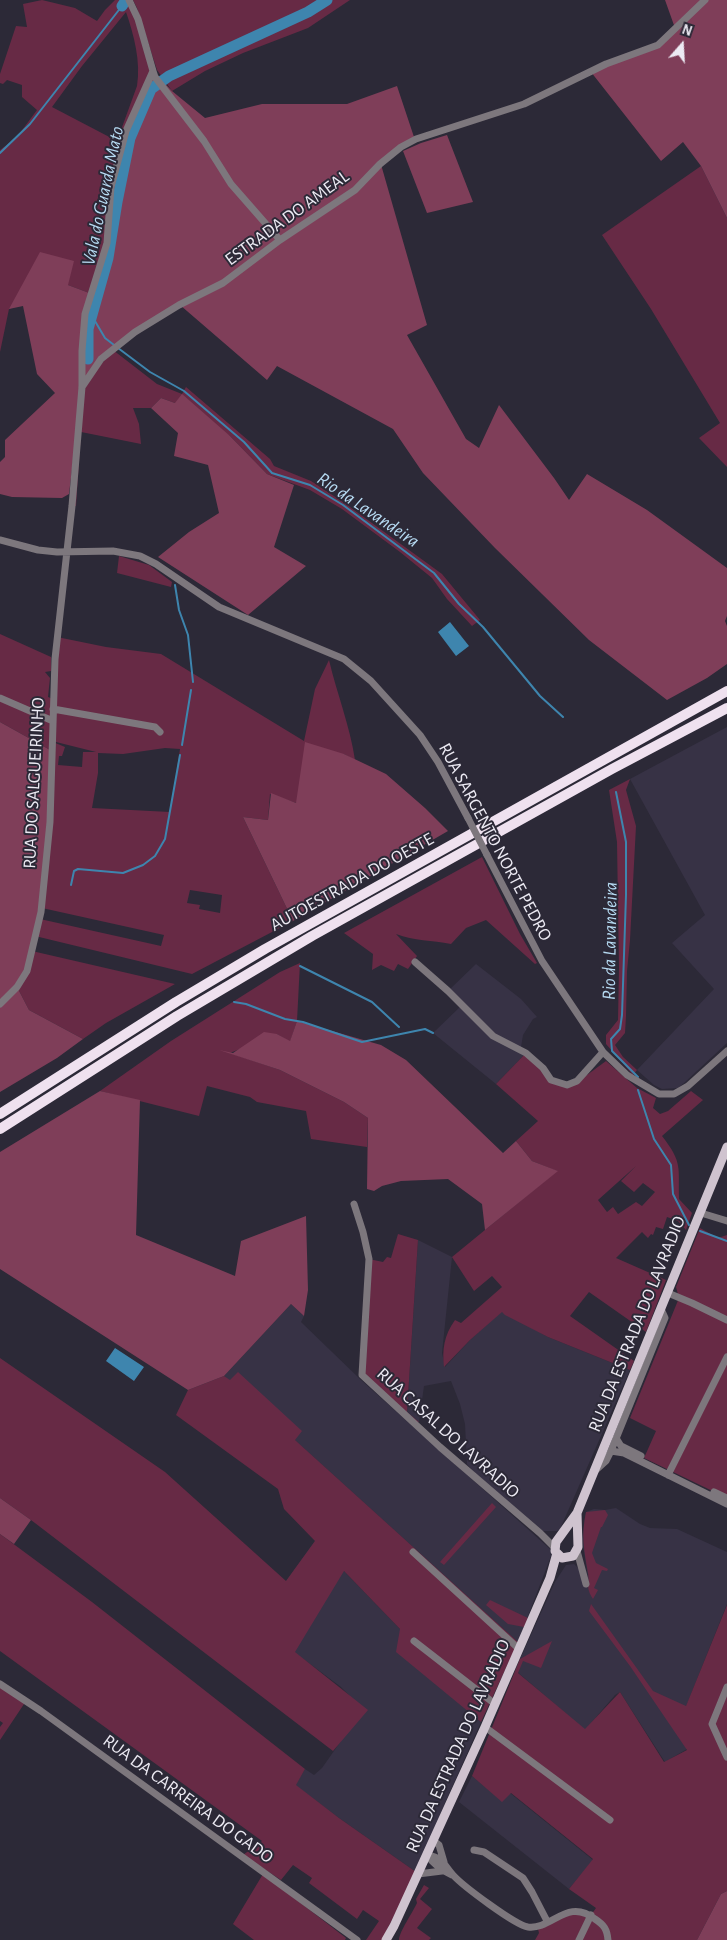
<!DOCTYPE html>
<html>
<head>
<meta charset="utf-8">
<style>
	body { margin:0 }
	#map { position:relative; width:727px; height:1940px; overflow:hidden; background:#2c2937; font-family:"Alegreya Sans",sans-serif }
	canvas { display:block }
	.north { position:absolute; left:657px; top:20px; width:50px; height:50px; -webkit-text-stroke:4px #2c2937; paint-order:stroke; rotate:19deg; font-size:14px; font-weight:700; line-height:20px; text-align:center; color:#eceaf3 }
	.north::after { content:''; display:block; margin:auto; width:18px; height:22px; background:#eceaf3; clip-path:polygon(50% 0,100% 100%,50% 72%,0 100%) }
</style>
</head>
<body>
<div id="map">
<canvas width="727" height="1940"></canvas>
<div class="north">N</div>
</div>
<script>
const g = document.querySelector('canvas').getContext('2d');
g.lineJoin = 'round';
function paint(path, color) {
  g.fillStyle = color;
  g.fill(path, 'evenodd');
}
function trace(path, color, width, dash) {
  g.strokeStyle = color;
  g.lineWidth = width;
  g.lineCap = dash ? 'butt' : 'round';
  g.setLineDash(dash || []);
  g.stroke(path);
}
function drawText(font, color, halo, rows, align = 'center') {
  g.font = font + ' "Alegreya Sans",sans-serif';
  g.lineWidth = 4;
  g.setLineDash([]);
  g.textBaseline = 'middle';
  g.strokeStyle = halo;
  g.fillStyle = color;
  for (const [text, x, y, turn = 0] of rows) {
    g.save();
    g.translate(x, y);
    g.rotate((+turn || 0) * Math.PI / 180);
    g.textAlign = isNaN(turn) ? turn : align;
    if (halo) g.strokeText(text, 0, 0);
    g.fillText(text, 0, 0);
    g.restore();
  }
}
const built = new Path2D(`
	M727,727v316l-43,40 -6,5 -16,1 -8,-4 -17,-15 77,-81 -42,-46 33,-28 -75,-136z
	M476,964l45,35 16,18 -4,2 -10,16 -2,12 5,6 -30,31 -63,-51 29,-28 -14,-14z
	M418,1240l34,17 -10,96 3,14 25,-27 32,-29 46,26 82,33 -70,159 -3,2h-14l-68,-58 -8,-9 -2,-40 -5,-20 -9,-23 -27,5 -5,36 -12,-10z
	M291,1304l13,12 -3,6 60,58 189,169 1,7 -33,86 -294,-266z
	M616,1508l24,16 10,4 27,1 50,23v52l-51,128 11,17 -22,13 -45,-70 -5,3 -30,35 -70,-60 40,-88 11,-17 8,-1 5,5 8,17 1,-9 -6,-38 4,-27 8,-3 11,1z
	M315,1541l85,88 70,83 11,10 -37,83 -28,67 -77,-54 -44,-33 10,-16 9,6 8,-7 19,-27 9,-45 -9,-9 -82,-61 12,-24z
	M472,1776l30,25 8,-8 83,67 -24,29 -110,-87z`);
const green = new Path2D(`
	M42,0l33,8 22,13 8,-11 10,-10h14l24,71 -61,223 -24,-9 -59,24 -9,43v-202l17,-13 20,-27 -15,-13v-12l-15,-5 -4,4 -3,-1v-9l16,-48 11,1 -4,-23zM126,12c8,23 15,50 11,74l-20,55 -65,-34 30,-41z
	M133,0h217l-42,28 -65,25 -38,18 -33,20 -15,-21 -20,-62z
	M701,166l26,52v249l-28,-29 21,-15 -69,-114 -49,-74z
	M113,350l44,34 25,10 4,-7 84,72 4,7 37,15 32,21 99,72 38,46 -8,6 -25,-27 -15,-21 -32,-26 -58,-43 -32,-19 -43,-16 -37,-38 -55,-33 -14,-5 -10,10h-18l6,16 2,20 -60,-12 -5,74h-4l10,-119z
	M119,556l30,9 23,17 -1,5 -54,-14z
	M0,634l51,23v14l-6,1 5,6 -2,19 5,2 4,-62 49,10 55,7 143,87 11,-52 14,-29c8,34 21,66 26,100l-11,-6 -48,49 -26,-9 -2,26 -25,-3 50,104 -101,53 -157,-38 5,-17 121,27 3,-11 -122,-27 10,-157 -52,-29zM53,742h3l40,10h-13l-1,15 -24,-2 1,-9h3l3,-9zM165,748l15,1 -10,63 -78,-4 6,-35v-20l25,1zM190,890l32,5 -2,18 -21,-4 1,-4 -13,-2z
	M630,779l-4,11 10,36 -6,114 -3,31 -1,45 -1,17 -10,12 8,12 14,13 -4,5 -27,-31v-9l12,-15 1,-52 -2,-126 -8,-52z
	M482,857l38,77 17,29 -2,1 -49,-44 -20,8 -15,16c-19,-4 -37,-3 -55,-10l21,22 -9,13 -10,-5 -4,7 -13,-6 -9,5 1,-16 -29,-21z
	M32,951l143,33 -69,39 -23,16 -54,-29 -12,-23z
	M300,963l-3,58 -7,21 -13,-8 -47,19 50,17 64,32 24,16 -1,29 -56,-8 -5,-28 -49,-9 -7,-5 -43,-11 -8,30 -99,-25 71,-50 109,-69z
	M526,1053c8,8 16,20 24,26 20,14 40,-7 56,-18l31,27 19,10 -3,10 7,6 8,-3 23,-20 12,9 -41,36c21,27 16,31 17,63l13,14 -6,17 -8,-9 -11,-4 -4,12 -7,-2 -3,8 -2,-1 -3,4 -6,-6 -26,26 50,22 -20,52 -57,-40 -19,24 64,45 -4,9 -82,-33 -43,-22 -3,-3 -32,28 -26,27c-2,-17 0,-32 11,-47l6,3 41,-36 -10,-11 -18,15 -22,-34 105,-86 -25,-10 -16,-20 22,-20 -42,-37zM636,1166l-15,15 13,11 9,-9 12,9 -13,14 -6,-4 -18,12 -5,-7 -6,5 -9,-12z
	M700,1228l18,10 9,-3v263l-83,-40 12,-27 -26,-13 49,-120 -3,-11z
	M398,1234l20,6 -11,172 12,10 -5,1 -52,-48 7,-116 14,3 4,-5 4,1z
	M0,1358l165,114 121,109 29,-40 -31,-32 -6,-20 -102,-74 12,-25 36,-14 6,4 8,-8 64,59 -7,9 223,202 -37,80 -85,-70 4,-23 -56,-58 -49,81 73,58 -35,41 -302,-231 -31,-22z
	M492,1503l4,4 -52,58 -4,-3z
	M605,1510l3,5 -6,12h-1l-9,26 4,10 12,6 -1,2 -5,-1 -8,18 4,2 -5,9c-8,-13 -3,-13 -5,-26 -4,-23 -7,-38 -2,-61z
	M0,1534l92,68 213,167 -9,16 43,33 77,54 -34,68h-16l13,-19 -16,-11 -6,9 -48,-36 3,-5 -19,-13 -12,15 -38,-25 19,-14 -262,-190z
	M490,1600l38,18 -4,9 -16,-3 -22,-19z
	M591,1604l62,87 33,15 41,-101v286l-6,3 -24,46h-162l4,-7 -1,-4 30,-17 23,3 5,-7 -27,-19 24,-30 -82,-66 -9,9 -30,-26 48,-117 32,-18 -11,27 -18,-7 -5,12 67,56 35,-37 44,70 23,-12 -57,-84 -41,-55z
	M0,1684l26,17 -26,39v-13l3,-4 -3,-2z
	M263,1874l83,64 -1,2h-91l-21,-16z
	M424,1885l5,3 -9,11 12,10 -15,19 14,10 -2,2h-30c0,-8 14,-28 18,-37l-1,-4z`);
const forest = new Path2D(`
	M665,0h62v218l-26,-52 -18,-24 -22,19 -70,-89 67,-27 17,-17z
	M153,71l19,20 33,27 57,-14h85l50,-18 17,51 -34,24 47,164 -20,10 59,104 13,9 20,-43 55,73 15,22 18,-26 60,36 80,58v48l-2,5 2,5v38l-20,14 -40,22 -78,-60 -94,-92 -72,-75 -30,-44 -116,-63 -10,14 -87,-75 -76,52 -22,30 -13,107 -7,4 -50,-1 -12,-3v-32l5,-5v-17l50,-47 -18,-19 -14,-68 -14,3 31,-57 34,9 -6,24 24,9 9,-28 10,-79 11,-38z
	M447,135l26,67 -46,11 -24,-62 18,-8z
	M182,394l48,42 37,38 27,11 -20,62 32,19 -58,49 -90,-58 31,-25 30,-19 -11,-48 -34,-9 4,-23 -27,-25 10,-10 14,5z
	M0,722l52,29 -11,161 -14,59 -10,16 12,23 54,29 -26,19 -57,34z
	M305,742l39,12 42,20 39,34 23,23 -155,90 -50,-104 25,3 3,-27 25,10z
	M297,1021l84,24 25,15 97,93 13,-12 16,20 26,10 -73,59 -3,-26 -34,-25 -47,2 -19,5 -8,5 -7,-2 1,-71 -24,-16 -64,-32 -61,-20 14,3 31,-21 13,2 13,7z
	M100,1091l40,9 -4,135 99,41 6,-35 65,-25 2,74 -4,26 -13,-12 -67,72 -36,14 -188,-121v-117z
	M0,1498l31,22 -17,24 -14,-10z
	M727,1891v49h-30l24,-46z`);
const water = new Path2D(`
	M450,622l19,24 -13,10 -18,-24z
	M115,1348l29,19 -10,14 -28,-20z`);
const stream = new Path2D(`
	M0,153l30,-29 92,-118
	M92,316l13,22 9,7
	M118,348l32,24 34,19 60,51 28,31 38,12 33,20 91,68 25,31 24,23 57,69 23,21
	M175,585l4,25 9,25 5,47
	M182,745l9,-55
	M616,792l10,50v53l-4,120 -2,14 -9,10 1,12 26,26
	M71,885l3,-14 4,-2 45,4 20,-8 12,-9 10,-17 15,-84
	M300,966l72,36 27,25
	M234,1002l12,2 39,15 18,3 59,20 63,-13 8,4
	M638,1090l16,49 17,26 2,29 16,31
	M700,1231l27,10`);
const river = new Path2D(`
	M122,6l4,-6
	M88,359v-30l20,-71 9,-56 13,-64 21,-49 18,-13 139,-64 19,-12`);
const minor = new Path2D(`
	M153,71l2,6 49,64 27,43 49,56
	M82,387l19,-28 34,-27 44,-27 44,-22 57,-43 75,-50 25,-26 21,-17 15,-8 108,-35 82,-40 52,-19 47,-45
	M0,540l38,10 19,2 56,-1 27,5 16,8 63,43 125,52 27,22 49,54 18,27 30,56
	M0,698l53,23
	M53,709l102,18 5,5
	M487,855l55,106 61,91 24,23 32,19h15l14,-8 39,-35
	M415,962l33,29 45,45 33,17 17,15 8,12 16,5 10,-4 26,-29
	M0,1004l17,-17 10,-16 14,-59 9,-90 5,-163 17,-153 10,-119v-36l3,-37 22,-71 4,-56 15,-56 27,-60 -15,-52 -9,-19
	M354,1204l9,28 6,27 -7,116 78,72 100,86 15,15
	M701,1213l26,8
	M668,1293l24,10 35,17
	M616,1438l5,8 20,10
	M611,1451l13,2 103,51
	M596,1470l10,-9 5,-10 54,-133 -4,-9
	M668,1475l59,-118
	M714,1492l13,6
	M577,1551l9,33
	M413,1552l106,97
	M414,1641l81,63
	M0,1684l41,27 316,229
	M727,1687l-15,37 15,33
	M485,1727l125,93
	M434,1841l5,4 5,17
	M474,1850l10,2 39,26 9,14 15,29
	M427,1855c18,4 15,8 26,20 10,11 62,50 75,52 24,3 39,-30 67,-8 9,6 12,10 13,21
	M427,1855c7,10 14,15 25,20
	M418,1874l24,-3
	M579,1940l12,-25`);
const major = new Path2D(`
	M577,1513l1,34 -5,9 -11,2 -7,-7 1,-9 21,-29 150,-366
	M386,1940l8,-14 91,-199 65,-149 7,-25`);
const highway = new Path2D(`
	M0,1114l176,-112 89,-53 462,-258
	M0,1129l177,-113 135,-80 300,-167 115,-61`);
const minorBridge = new Path2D(`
	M468,818l19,37`);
const streetNames = [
	["ESTRADA DO AMEAL",287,218,-36],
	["RUA DO SALGUEIRINHO",34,783,-87],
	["RUA SARGENTO NORTE PEDRO",495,842,62],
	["AUTOESTRADA DO OESTE",352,882,-29],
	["RUA DA ESTRADA DO LAVRADIO",637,1324,-68],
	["RUA CASAL DO LAVRADIO",448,1433,42],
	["RUA DA ESTRADA DO LAVRADIO",458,1746,-66],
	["RUA DA CARREIRA DO GADO",188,1799,36]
];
const waterNames = [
	["Vala do Guarda Mato",103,196,-78],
	["Rio da Lavandeira",368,510,34],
	["Rio da Lavandeira",610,941,-89]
];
paint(built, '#373245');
paint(green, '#672a45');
paint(forest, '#7f3e59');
paint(water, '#3e85ae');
trace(stream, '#3e85ae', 2);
trace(river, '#3e85ae', 11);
trace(minor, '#7d777d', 7);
trace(major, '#cfc3cf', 9);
trace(highway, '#efe1ef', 10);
trace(minorBridge, '#7d777d', 7);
drawText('18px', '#eceaf3', '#2c2937', streetNames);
drawText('italic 19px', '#b6daf2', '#2c2937', waterNames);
</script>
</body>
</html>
